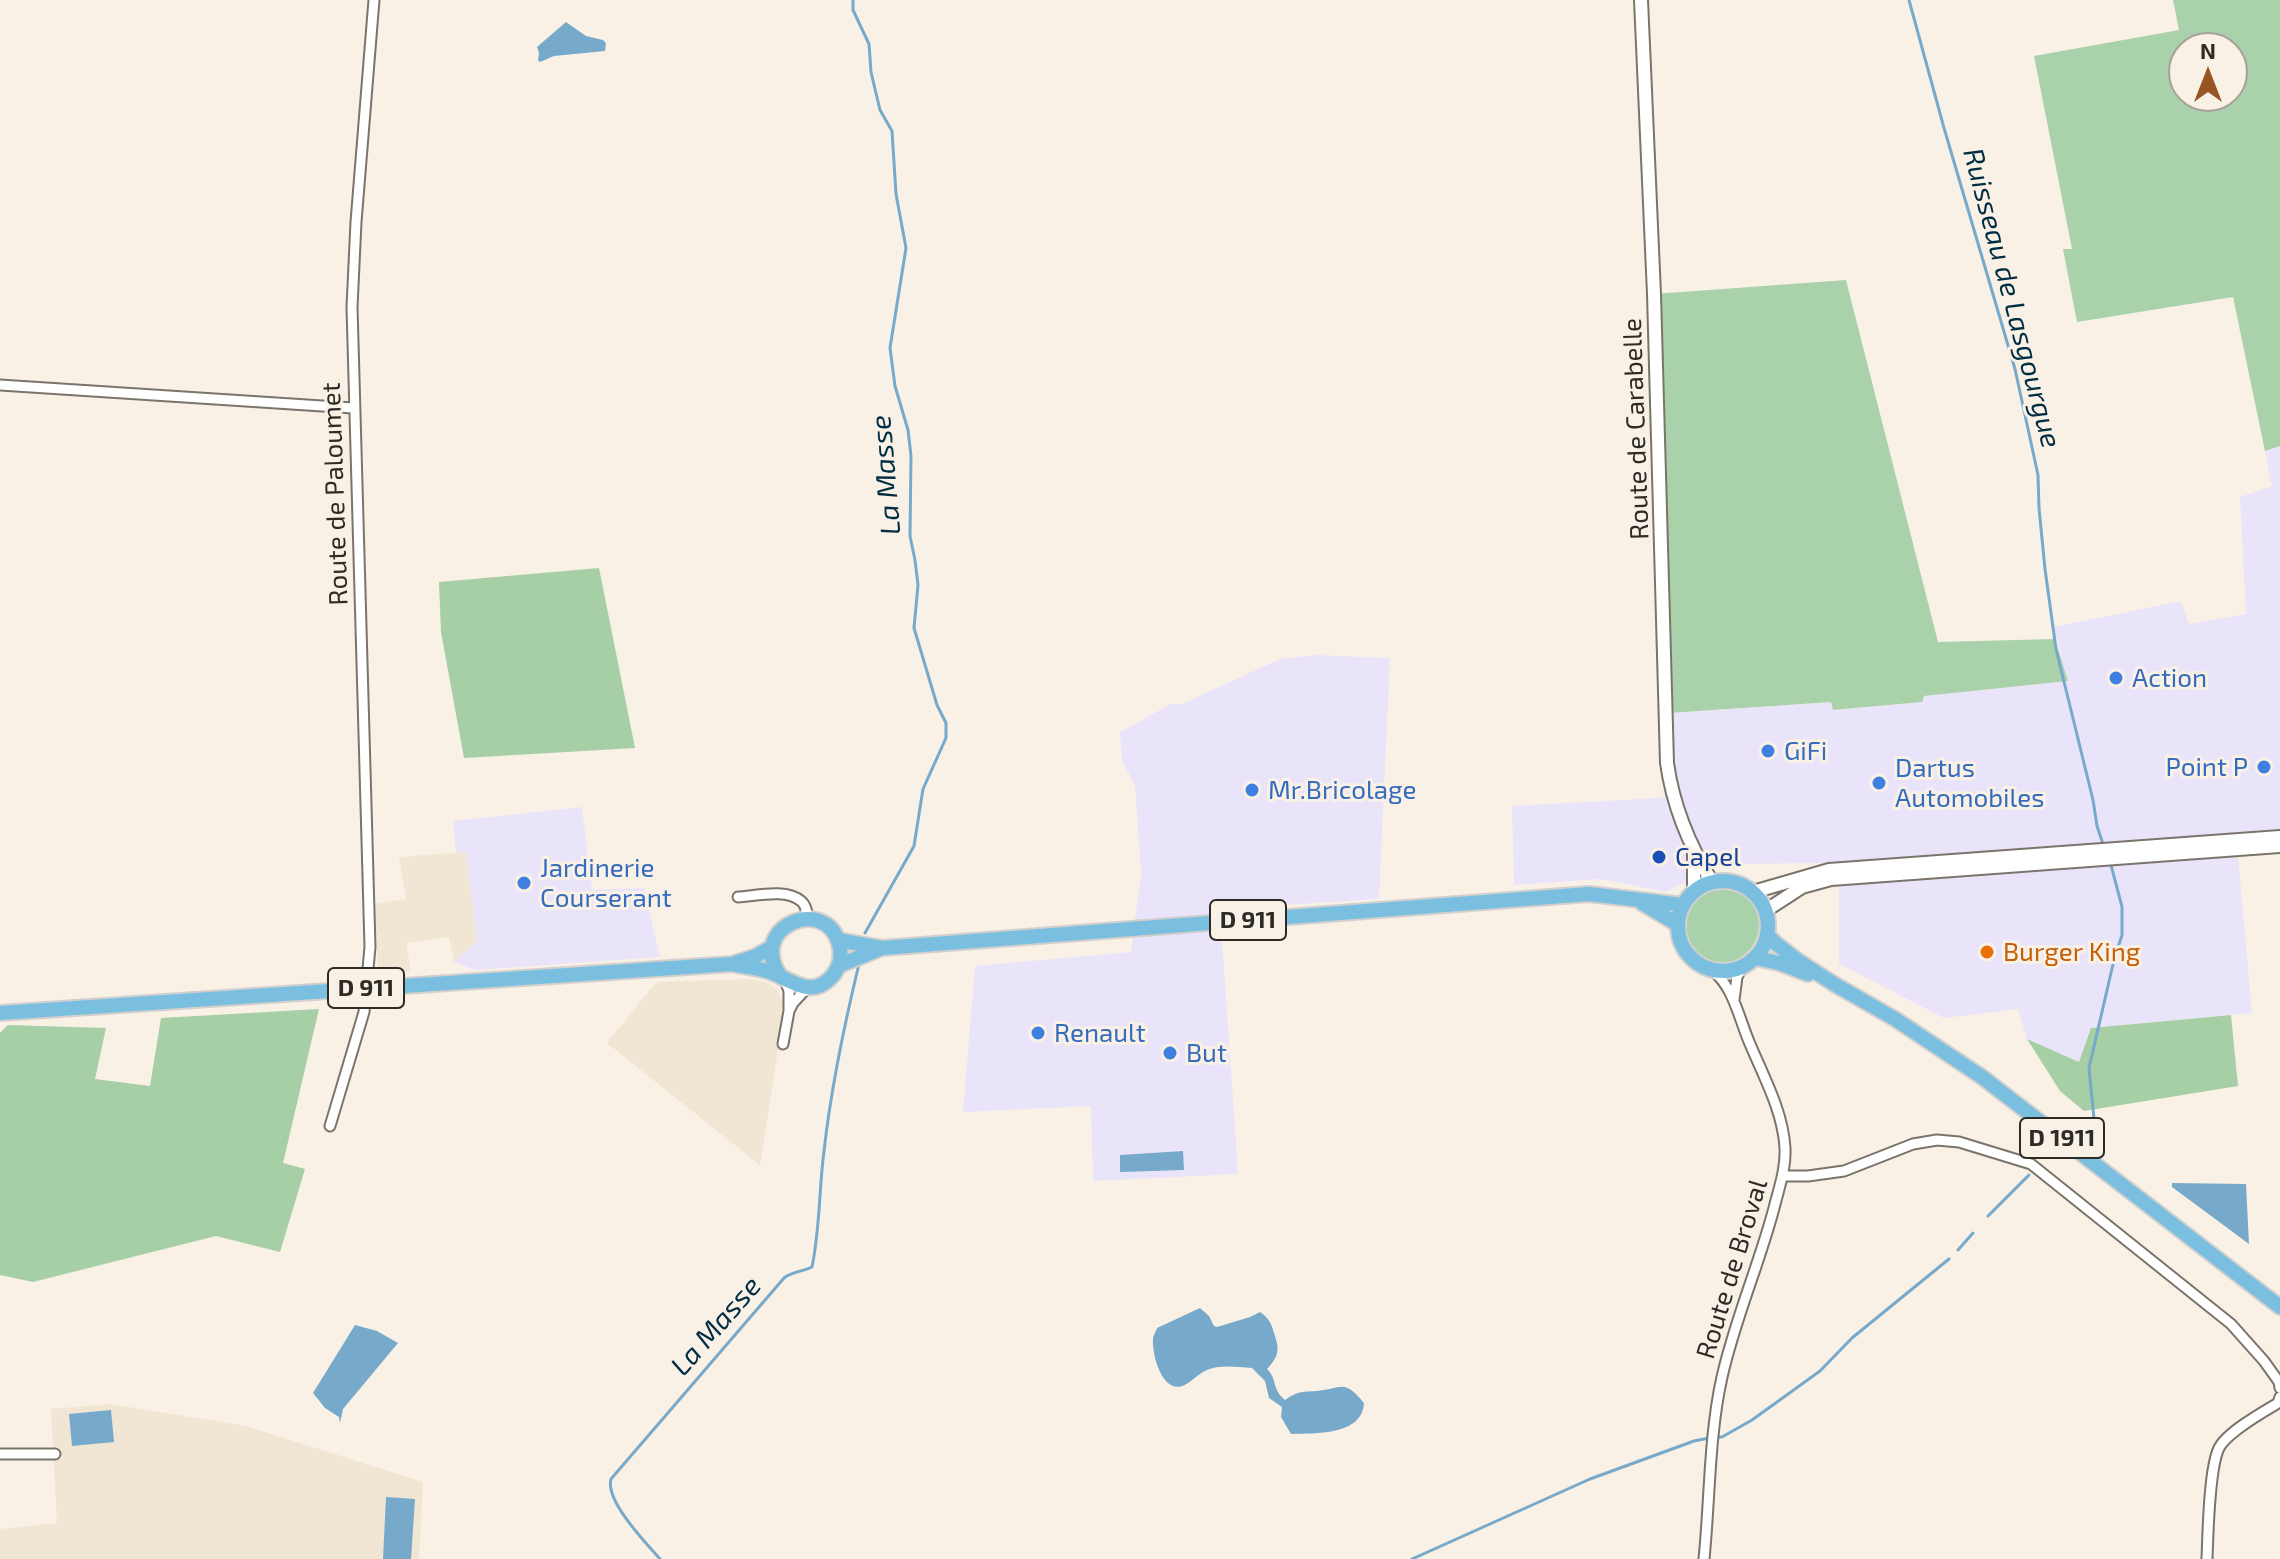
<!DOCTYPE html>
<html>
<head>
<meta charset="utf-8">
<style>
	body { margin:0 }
	#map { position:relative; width:2280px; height:1559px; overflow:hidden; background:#f9f1e6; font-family:"Exo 2",sans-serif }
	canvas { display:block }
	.north { position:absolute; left:2168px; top:32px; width:80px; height:80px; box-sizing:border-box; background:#f9f1e6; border:2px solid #a7a299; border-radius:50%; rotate:0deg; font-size:22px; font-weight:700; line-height:32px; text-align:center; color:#2d2b26 }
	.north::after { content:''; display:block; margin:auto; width:28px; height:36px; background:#975425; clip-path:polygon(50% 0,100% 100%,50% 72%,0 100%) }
</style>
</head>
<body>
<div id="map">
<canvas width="2280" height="1559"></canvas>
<div class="north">N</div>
</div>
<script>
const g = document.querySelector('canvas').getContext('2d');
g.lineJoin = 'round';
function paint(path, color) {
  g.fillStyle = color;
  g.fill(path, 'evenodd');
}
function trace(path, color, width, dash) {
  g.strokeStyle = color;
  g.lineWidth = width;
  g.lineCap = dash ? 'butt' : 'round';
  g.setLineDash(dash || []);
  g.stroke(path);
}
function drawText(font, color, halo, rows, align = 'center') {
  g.font = font + ' "Exo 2",sans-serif';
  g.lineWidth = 6;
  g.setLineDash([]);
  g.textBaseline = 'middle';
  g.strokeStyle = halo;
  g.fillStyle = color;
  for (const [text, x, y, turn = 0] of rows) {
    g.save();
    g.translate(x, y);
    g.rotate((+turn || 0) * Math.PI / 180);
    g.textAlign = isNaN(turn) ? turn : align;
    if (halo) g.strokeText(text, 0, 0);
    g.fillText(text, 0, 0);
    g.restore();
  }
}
const commercial = new Path2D(`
	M2280,446v405l-42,4 14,158 -161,15 -11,34 -53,-23 -9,-30 -74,9 -105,-54v-101l-119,1 -54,28 -65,-13 -87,6 -2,-79 148,-8 17,-6 -6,-23 -2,-56 163,-11 1,8 89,-8 1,-6 144,-15 -13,-54 127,-26 8,23 57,-10 -6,-117 32,-11 -7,-35z
	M1315,655l75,3 -11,241 -159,10 18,265 -145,7 -2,-75 -128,6 12,-146 156,-14 10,-79 -6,-88 -13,-24 -2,-29 51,-28h11l98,-45z
	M582,807l10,83 52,-2 16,69 -185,13 -21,-8 23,-21 -12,-89 -9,1 -3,-32z`);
const built = new Path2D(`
	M466,852l11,89 -23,21 -5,-25 -43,6 5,28 -33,2 -3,-69 31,-5 -7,-42z
	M748,979l19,3 10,8 8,15 -25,160 -153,-122 49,-61z
	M110,1404l136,22 177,56 -4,77h-419v-30l57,-6 -6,-114z`);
const green = new Path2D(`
	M2173,0h107v446l-15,5 -32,-154 -156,25 -14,-73h9l-38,-193 145,-26zM2184,48h48v48h-48z
	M1846,280l92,362 117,-3 13,42 -144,15 -2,6 -89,8 -2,-8 -162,11 -15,-419z
	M1683 925a38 38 0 1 1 76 0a38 38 0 1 1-76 0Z`);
const forest = new Path2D(`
	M599,568l36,180 -171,10 -23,-126 -2,-50z
	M319,1009l-36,154 22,6 -25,83 -64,-16 -183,46 -33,-7v-242l8,-8 98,3 -11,51 55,7 11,-68z
	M2231,1015l7,71 -154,25 -24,-20 -33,-52 52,23 12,-34z`);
const water = new Path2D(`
	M566,22l20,14 17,4 3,3 -1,8 -51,5 -14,6 -2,-2 1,-7 -2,-6z
	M1183,1151l1,19 -64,2v-17z
	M2172,1183l74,1 3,60 -77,-57z
	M1200,1308l9,8 5,10 3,1 33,-10 10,-5c9,6 11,11 14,21 6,17 5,23 -7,36 11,11 4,19 18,31 13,-9 16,-8 31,-9 27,-2 27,-13 48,12 -2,33 -49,30 -73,31l-10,-17 1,-10 -13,-9 -4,-17 -13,-13c-17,-1 -34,-4 -49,4 -7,4 -14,12 -21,14 -20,7 -30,-32 -29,-46 0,-5 3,-8 4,-12z
	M355,1325l22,6 21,12 -55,66 -3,14 -1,-6 -14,-9 -12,-15z
	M111,1410l3,32 -42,4 -3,-32z
	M386,1497l29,2 -4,60h-28z`);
const stream = new Path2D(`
	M853,0v10l16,34 2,28 9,38 12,21 4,63 10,54 -16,100 5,38 13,44 3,26 -1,80 5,24 3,25 -4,43 23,77 9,18v15l-23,51 -9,57 -49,87
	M1909,0l35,128 71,241 23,106 1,33 6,61 11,80 37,151 4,26 6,18
	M2077,1137l12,-2 6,-6 -6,-61 25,-108 8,-25v-28l-11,-42
	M1988,1216l41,-41
	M1958,1250l15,-17
	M1717,1437h5l30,-17 68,-49 32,-33 97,-79
	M660,1559c-14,-16 -55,-58 -49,-80l173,-201c9,-7 18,-6 28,-11 8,-38 7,-78 12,-116 7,-63 20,-125 35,-187
	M1412,1559l178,-80 104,-38 15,-3`);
const street = new Path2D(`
	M0,385l353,23
	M738,897c18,-1 48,-9 63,4 5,4 6,11 7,18
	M785,980l4,11v20l4,-8 15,-16
	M1734,1000l3,-23 5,-10
	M783,1044l6,-33
	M330,1126l34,-114 6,-65 -18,-640 4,-85 18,-222
	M1783,1176h25l36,-5 69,-27 24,-4 22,2 72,22 200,160 33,37 15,21 1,6
	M0,1454h55
	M1704,1559c6,-60 5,-124 18,-182 13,-58 37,-112 52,-169 5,-20 12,-39 11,-60 -2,-36 -21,-71 -35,-104 -11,-25 -16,-57 -38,-74
	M2207,1559c1,-25 2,-91 12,-111 8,-16 44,-36 59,-45l2,-6`);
const secondary = new Path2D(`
	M1641,0l13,294 13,469c6,43 22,82 45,119
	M1694,892v-40
	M1753,892l76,-22 451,-33
	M1765,911l37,-24 29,-8 449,-33`);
const primary = new Path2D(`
	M1678 926a45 45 0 1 1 90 0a45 45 0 1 1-90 0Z
	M1642,903l35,21
	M1767,934l7,8 23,18 37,24 61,35 87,58 298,230
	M838,940l44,8 707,-54 94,11
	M1755,958l24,5 29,11
	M736,965c10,2 21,3 31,6 23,7 45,31 67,3 6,-8 8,-19 5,-30 -13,-50 -94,-17 -58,33
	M838,966l44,-18
	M0,1013l732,-49 22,-7 18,-10`);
const markers = [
	[2116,678,8,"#3f7fe0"],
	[1768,751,8,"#3f7fe0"],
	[2264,767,8,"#3f7fe0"],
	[1879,783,8,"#3f7fe0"],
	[1252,790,8,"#3f7fe0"],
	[1659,857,8,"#1a4fb4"],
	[524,883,8,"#3f7fe0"],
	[1987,952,8,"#e8710a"],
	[1038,1033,8,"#3f7fe0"],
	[1170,1053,8,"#3f7fe0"]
];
const shields = [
	[1248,920,76],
	[366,988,76],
	[2062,1138,84]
];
const shieldNames = [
	["D 911",1248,920],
	["D 911",366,988],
	["D 1911",2062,1138]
];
const streetNames = [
	["Route de Carabelle",1636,429,-92],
	["Route de Paloumet",335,494,-92],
	["Route de Broval",1732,1269,-73]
];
const shopNames = [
	["Action",2132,678],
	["GiFi",1784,751],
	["Point P",2248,767,"right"],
	["Dartus",1895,768],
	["Automobiles",1895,798],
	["Mr.Bricolage",1268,790],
	["Jardinerie",540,868],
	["Courserant",540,898],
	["Renault",1054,1033],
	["But",1186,1053]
];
const transitNames = [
	["Capel",1675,857]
];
const foodNames = [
	["Burger King",2003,952]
];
const waterNames = [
	["Ruisseau de Lasgourgue",2012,298,75],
	["La Masse",886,475,-95],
	["La Masse",716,1326,-49]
];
paint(commercial, '#eae4fa');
paint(built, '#f1e5d3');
paint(green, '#aad2aa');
paint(forest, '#a6cfa6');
paint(water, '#77a9ca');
trace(stream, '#77a9ca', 3);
trace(street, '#7b746b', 13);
trace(secondary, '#7b746b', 16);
trace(primary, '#d1d0cf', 18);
trace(street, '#fff', 9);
trace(secondary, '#fff', 12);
trace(primary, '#7abfdf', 14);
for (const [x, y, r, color] of markers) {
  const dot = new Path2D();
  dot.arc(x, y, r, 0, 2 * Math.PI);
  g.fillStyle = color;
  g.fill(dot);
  trace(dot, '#f9f1e6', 3);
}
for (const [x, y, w] of shields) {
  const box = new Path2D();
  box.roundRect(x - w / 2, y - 20, w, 40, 6);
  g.fillStyle = '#f9f1e6';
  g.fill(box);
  trace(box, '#2d2b26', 2);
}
drawText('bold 24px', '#2d2b26', null, shieldNames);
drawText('26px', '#2d2b26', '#f9f1e6', streetNames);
drawText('26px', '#366cbe', '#f9f1e6', shopNames, 'left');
drawText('26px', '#164399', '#f9f1e6', transitNames, 'left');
drawText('26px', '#c56008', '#f9f1e6', foodNames, 'left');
drawText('italic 28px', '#012d43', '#f9f1e6', waterNames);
</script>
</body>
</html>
